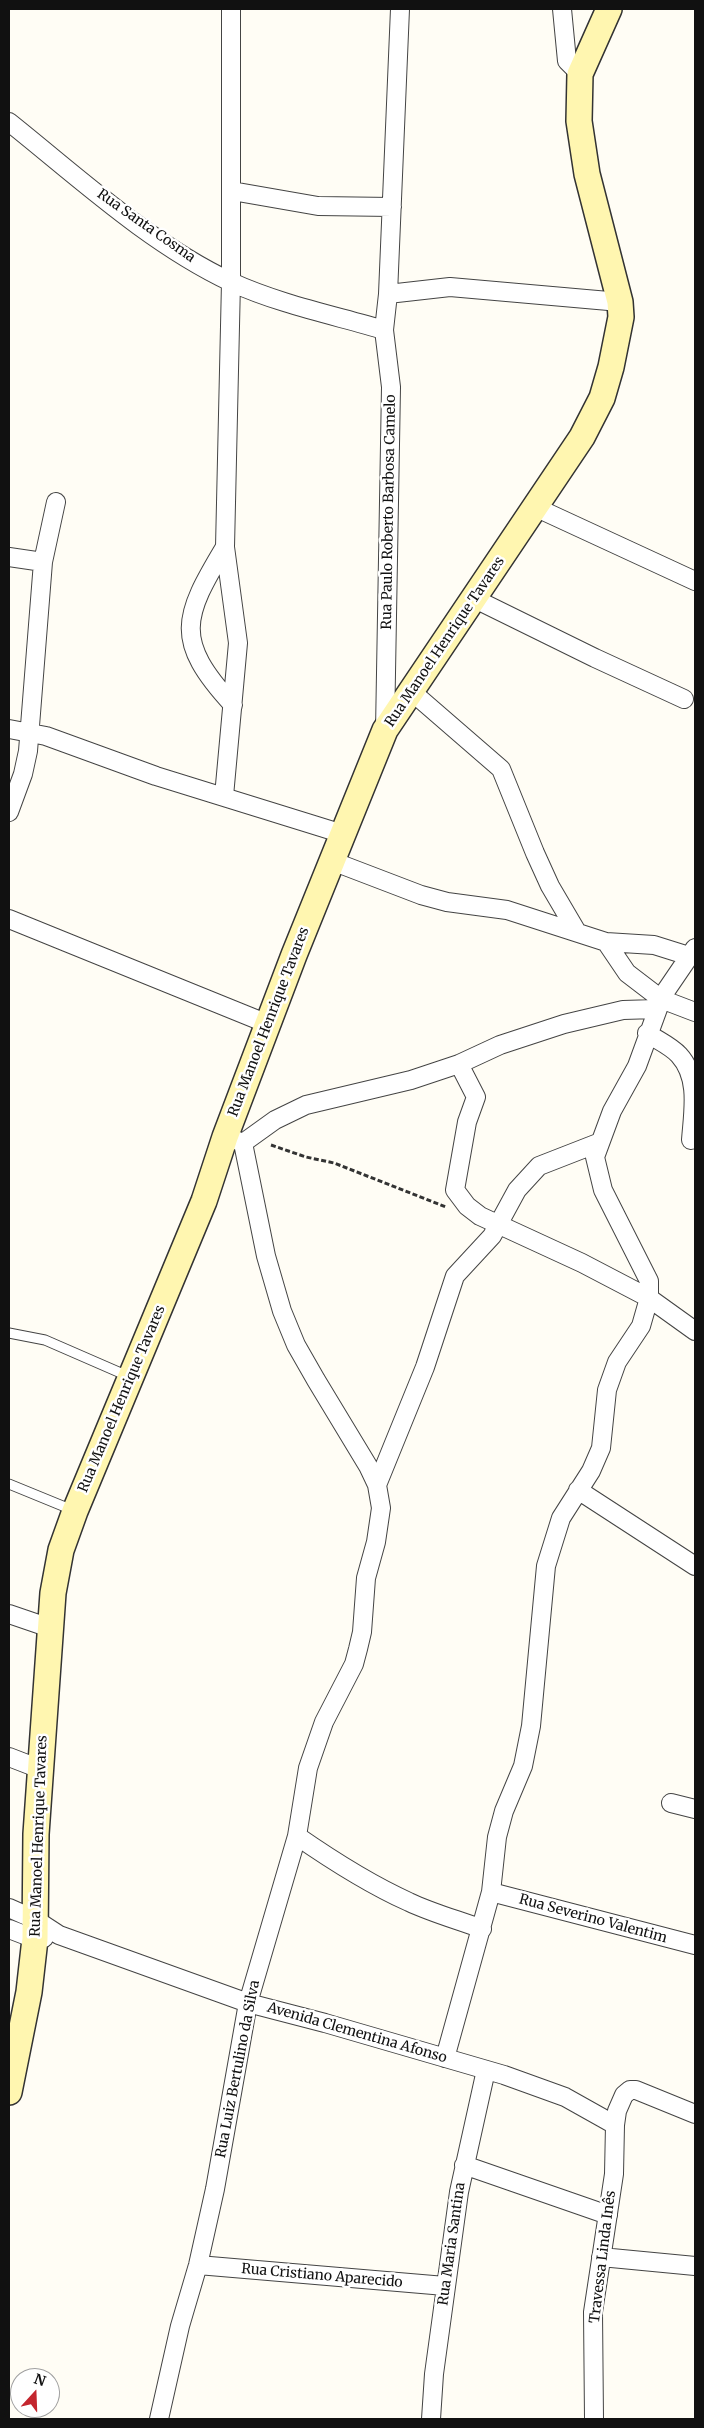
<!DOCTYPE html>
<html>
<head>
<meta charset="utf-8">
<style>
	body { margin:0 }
	#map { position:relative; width:704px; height:2428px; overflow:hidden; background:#fffdf5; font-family:Merriweather,serif }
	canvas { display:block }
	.frame { position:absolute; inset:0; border:10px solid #111; pointer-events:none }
	.north { position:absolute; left:10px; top:2368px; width:50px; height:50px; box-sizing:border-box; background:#fff; border:1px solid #a0a0a0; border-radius:50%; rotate:20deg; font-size:14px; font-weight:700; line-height:20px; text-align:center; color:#111 }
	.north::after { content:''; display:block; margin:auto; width:18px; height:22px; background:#c4262e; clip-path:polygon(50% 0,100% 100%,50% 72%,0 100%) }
</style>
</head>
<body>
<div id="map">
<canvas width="704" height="2428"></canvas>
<div class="frame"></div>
<div class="north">N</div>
</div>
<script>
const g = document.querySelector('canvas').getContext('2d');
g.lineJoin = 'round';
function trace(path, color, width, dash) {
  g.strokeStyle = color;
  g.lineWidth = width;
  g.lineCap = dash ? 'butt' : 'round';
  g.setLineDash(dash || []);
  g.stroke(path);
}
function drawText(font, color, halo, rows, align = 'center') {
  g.font = font + ' Merriweather,serif';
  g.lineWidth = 5;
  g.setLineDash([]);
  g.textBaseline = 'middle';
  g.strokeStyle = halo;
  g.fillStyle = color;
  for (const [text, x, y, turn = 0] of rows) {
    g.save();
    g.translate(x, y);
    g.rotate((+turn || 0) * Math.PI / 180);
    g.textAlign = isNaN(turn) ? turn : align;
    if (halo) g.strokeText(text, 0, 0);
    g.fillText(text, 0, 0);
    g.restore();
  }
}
const path = new Path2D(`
	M271,1145l35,12 28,6 112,44`);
const lane = new Path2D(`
	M9,1333l36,7 85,37
	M9,1484l66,27`);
const street = new Path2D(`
	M562,9l5,52 13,13
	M9,122c69,55 141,122 222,160 48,22 102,33 153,48
	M232,191l86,15 74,1
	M388,294l62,-7 170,15
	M537,508l158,73
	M225,547c-42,70 -52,93 8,158
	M9,557l34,5
	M473,598l122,60 89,41
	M411,691l90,78 34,84 15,33 27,46
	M9,729l37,7 110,40 187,58
	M385,730l6,-343 -7,-57 4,-36 12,-285
	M224,796l14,-153 -13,-96 6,-265v-273
	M9,812l14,-38 5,-23 15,-189 13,-60
	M332,861l89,34 26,7 60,8 99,32 48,3 35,11
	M9,919l259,105
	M606,942l21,31 34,26 34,13
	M647,1033c10,7 24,13 32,22 21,23 14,57 12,85
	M459,1064l17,33 -9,25 -12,68 12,16 13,10 102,47 67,35 46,33
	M233,1139l10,4 32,-23 31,-15 105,-25 48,-16 41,-19 64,-21 59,-14 33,-1
	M377,1485l48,-118 30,-91 37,-40 25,-46 22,-24 59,-23
	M578,1490l117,76
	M9,1614l41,14
	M9,1757l31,12
	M671,1803l24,6
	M297,1836c36,25 72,48 112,66 23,11 49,18 73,27
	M491,1892l204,53
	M9,1908l27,12 23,15 189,68 77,20 179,52 61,22 50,28
	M9,1929l26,10 9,-1
	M445,2058l46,-166 6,-55 7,-26 19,-45 8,-40 15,-160 15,-48 30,-47 10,-23 6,-58 10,-28 24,-36 8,-28v-17l-46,-91 -8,-33 17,-46 25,-45 26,-71 32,-47
	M464,2165l144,50
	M601,2257l94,9
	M198,2265l247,21
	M159,2419l21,-93 18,-61 17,-76 33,-186 49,-167 11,-68 16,-46 30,-58 4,-15 4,-17 4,-54 10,-36 5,-34 -4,-23 -9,-19 -52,-86 -20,-35 -14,-34 -16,-55 -23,-113
	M431,2419l3,-45 25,-182 27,-122
	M594,2419l-1,-107 21,-138 1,-49 2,-14 7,-16 6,-5h6l59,24`);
const secondary = new Path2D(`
	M9,2092l20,-100 6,-53 1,-105 17,-241 8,-43 14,-39 129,-310 21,-64 69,-182 91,-225 197,-293 20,-39 9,-31 10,-50 -1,-15 -33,-128 -8,-53 1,-47 29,-65`);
const streetNames = [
	["Rua Santa Cosma",146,226,35],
	["Rua Paulo Roberto Barbosa Camelo",389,512,-89],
	["Rua Manoel Henrique Tavares",445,642,-56],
	["Rua Manoel Henrique Tavares",269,1022,-69],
	["Rua Manoel Henrique Tavares",122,1399,-67],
	["Rua Manoel Henrique Tavares",39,1836,-88],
	["Rua Severino Valentim",593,1919,15],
	["Avenida Clementina Afonso",357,2033,16],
	["Rua Luiz Bertulino da Silva",238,2069,-79],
	["Rua Maria Santina",452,2244,-82],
	["Travessa Linda Inês",603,2257,-83],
	["Rua Cristiano Aparecido",322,2276,5]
];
trace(lane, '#444', 11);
trace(street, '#444', 20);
trace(secondary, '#333', 28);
trace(path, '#333', 3, [5, 2.5]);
trace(lane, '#fff', 9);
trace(street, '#fff', 18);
trace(secondary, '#fff6b0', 25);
drawText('14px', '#111', '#fff', streetNames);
</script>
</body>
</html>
